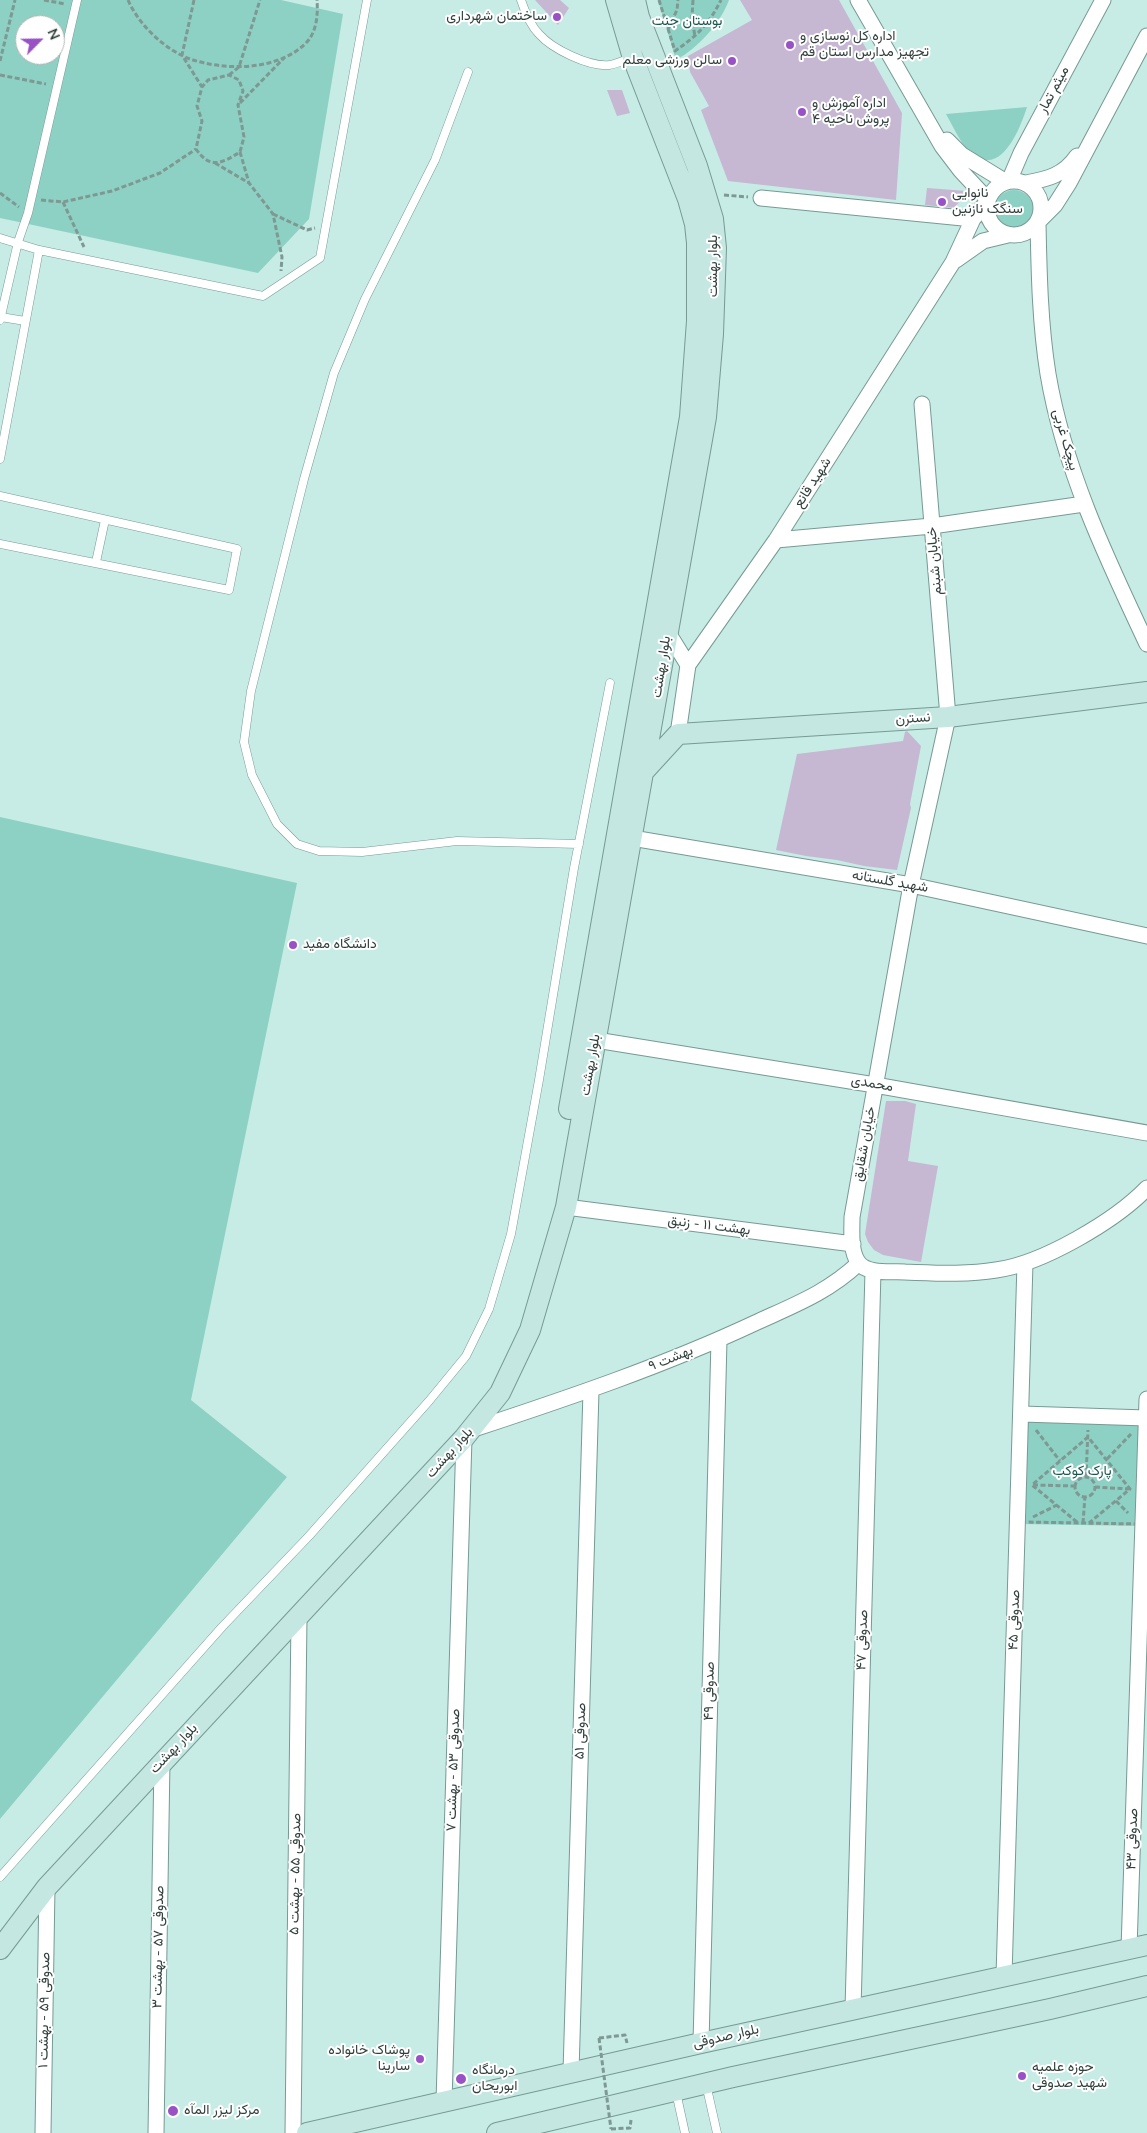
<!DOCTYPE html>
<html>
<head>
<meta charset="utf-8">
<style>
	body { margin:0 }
	#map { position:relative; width:1147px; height:2133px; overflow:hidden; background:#c7ece5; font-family:"Nunito Sans",sans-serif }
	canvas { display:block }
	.north { position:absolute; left:15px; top:15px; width:50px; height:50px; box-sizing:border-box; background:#fff; border:1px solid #adb3b1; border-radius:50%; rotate:67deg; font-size:14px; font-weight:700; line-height:20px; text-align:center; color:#31403d }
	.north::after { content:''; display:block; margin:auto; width:18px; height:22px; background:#9952c6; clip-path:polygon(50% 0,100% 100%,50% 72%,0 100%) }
</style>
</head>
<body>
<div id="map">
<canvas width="1147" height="2133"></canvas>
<div class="north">N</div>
</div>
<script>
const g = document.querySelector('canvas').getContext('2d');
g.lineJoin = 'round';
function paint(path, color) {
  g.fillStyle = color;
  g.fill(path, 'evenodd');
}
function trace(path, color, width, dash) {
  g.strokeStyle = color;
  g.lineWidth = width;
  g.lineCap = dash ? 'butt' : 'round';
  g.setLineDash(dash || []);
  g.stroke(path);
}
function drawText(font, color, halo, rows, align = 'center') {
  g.font = font + ' "Nunito Sans",Vazirmatn,sans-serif';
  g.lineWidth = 4;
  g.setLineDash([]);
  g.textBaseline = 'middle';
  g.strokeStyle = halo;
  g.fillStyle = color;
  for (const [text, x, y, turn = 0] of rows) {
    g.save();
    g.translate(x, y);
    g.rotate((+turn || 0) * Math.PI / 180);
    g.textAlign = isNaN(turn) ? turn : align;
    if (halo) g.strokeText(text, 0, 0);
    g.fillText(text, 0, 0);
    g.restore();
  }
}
const green = new Path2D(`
	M0,0h281l62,14 -34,205 -51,54 -258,-55zM25,25h30v30h-30z
	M658,0h71c-9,24 -31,48 -53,60z
	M1027,107c-7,22 -27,74 -58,44 -10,-10 -16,-25 -23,-37z
	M995 209a19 19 0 1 1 38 0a19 19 0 1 1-38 0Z
	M0,817l297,66 -106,517 96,77 -287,342z
	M1025,1417l119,3 -4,106 -119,-2z`);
const building = new Path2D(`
	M535,0h25l9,8 -11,17z
	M740,0h99l63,113 -6,87 -168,-19 -27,-71 8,-4 -19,-34 -2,-16 64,-36z
	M607,90h15l8,23 -13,3z
	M927,188l40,3 1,1 -14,16 -29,-3z
	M907,731l14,15 -11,58 1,4 -14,62 -33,-4 -27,-6 -31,-4 -30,-6 21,-96 106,-13 2,-9z
	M886,1101h19l11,3 -8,57 30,5 -17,96 -38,-7 -9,-5 -6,-8 -3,-8z`);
const path = new Path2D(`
	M44,0l21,4
	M128,0c11,25 36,49 62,59 35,12 88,12 116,-16 11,-11 12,-29 11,-43
	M194,0l-12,55 20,32 -5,19 5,15 -6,28c14,20 25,15 44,3l4,-15 -6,-32 5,-14 -4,-11 -10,-5 -21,5 -6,7
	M659,0l16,51c23,-16 34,-27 46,-51
	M693,0l-1,17 3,20
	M668,29l9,-19 1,-10
	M0,61l15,-61
	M0,75l46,9
	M229,75l10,-8 21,-67
	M240,103l45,-46
	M240,152l9,31
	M215,163l34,20 24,31 9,43 -1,14
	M0,193l19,14
	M724,195l24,2
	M41,200l22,2 49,-11 48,-18 36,-24
	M63,202l21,45
	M273,214l34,16 8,-2
	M1027,1419l115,3 -3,102 -116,-2z
	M1036,1430l24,31
	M1107,1459l24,-25
	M1086,1477l2,-47
	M1075 1487a10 10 0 1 1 20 0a10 10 0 1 1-20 0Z
	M1033,1485l42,1
	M1095,1487l34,2
	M1116,1501l12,12
	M1033,1517l24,-12
	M1077,1522l-45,-37 56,-48 42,52 -41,34
	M1083,1523l2,-27
	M599,2038l26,-3 2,8
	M611,2129l19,-1 1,-8`);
const lane = new Path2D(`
	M521,0c4,12 9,25 18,34 13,15 50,33 70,31 7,-1 15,-5 22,-7
	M468,72l-33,88 -70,139 -31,74 -30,106 -53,212 -7,51 8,33 25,49 20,20 22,7 43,1 95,-11 122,3
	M0,238l39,12 224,46 57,-38 47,-258
	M1,317l24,4
	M0,320l18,-78 10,-29 49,-213
	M0,459l39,-209
	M0,496l237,53 -8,41 -229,-46
	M96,562l9,-42
	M0,1877l222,-250 87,-91 120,-135 37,-45 23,-47 22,-75 28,-154 35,-212 36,-185
	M706,2084l11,49
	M676,2092l9,41`);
const street = new Path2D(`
	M858,0l84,146 19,25 27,29
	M947,140l15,15 44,27
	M987 208a27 27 0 1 1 54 0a27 27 0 1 1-54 0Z
	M1009,181l12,-28 82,-153
	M1026,183c22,-4 38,-8 51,-27
	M761,198l212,21
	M1039,221l16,-16 14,-22 78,-147
	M1038,223c1,50 2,101 10,151 16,95 58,183 99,270
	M956,260l27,-19 25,-6
	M922,404l26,313 -37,168 -59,332c0,14 -2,33 6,45 9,13 33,9 47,10 30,1 61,3 91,-2 46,-6 119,-49 151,-82
	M776,540l156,-14 152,-22
	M667,631l21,34
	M678,734l10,-69 88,-125 177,-278 20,-43 14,-17
	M632,838l279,47 236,51
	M596,1040l279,45 272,48
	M566,1207l287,37
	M1022,1414l125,4
	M471,1430c97,-32 192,-64 284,-107 39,-18 72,-30 104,-60
	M1129,1949l18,-550
	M1004,1976l21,-713
	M853,2009l20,-738
	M701,2043l18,-703
	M571,2072l20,-681
	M444,2101l20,-663
	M43,2133l4,-246
	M156,2133l6,-372
	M293,2133l6,-517`);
const secondary = new Path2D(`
	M645,770l33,-36 270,-17 199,-25
	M569,1109l121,-692 7,-96v-78l-2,-19 -7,-25 -55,-141 -17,-58
	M0,1949l47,-62 417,-449 36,-45 30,-63 36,-123 140,-790 7,-83 3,-86 -3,-29 -16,-53 -58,-149 -4,-17
	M307,2133l394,-90 446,-98
	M497,2133l236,-56 317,-68 97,-23`);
const pathBridge = new Path2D(`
	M599,2038l12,91`);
const markers = [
	[557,17,5,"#9952c6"],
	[790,45,5,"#9952c6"],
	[732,61,5,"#9952c6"],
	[802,112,5,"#9952c6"],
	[942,202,5,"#9952c6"],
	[293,945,5,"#9952c6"],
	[420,2059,5,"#9952c6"],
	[1022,2076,5,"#9952c6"],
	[461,2079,6,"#9952c6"],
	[173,2111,6,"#9952c6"]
];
const poiNames = [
	["ساختمان شهرداری",547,17,"right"],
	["اداره کل نوسازی و",800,37],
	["تجهیز مدارس استان قم",800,53],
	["سالن ورزشی معلم",722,61,"right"],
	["اداره آموزش و",812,104],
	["پروش ناحیه ۴",812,120],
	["نانوایی",952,194],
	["سنگک نازنین",952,210],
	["دانشگاه مفید",303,945],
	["پوشاک خانواده",410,2051,"right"],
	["سارینا",410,2067,"right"],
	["حوزه علمیه",1032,2068],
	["شهید صدوقی",1032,2084],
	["درمانگاه",472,2071],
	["ابوریحان",472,2087],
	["مرکز لیزر المآه",184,2111]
];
const parkNames = [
	["بوستان جنت",687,22],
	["پارک کوکب",1082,1472]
];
const streetNames = [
	["میثم تمار",1054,90,-62],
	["بلوار بهشت",714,266,-90],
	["پیچک غربی",1065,440,74],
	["شهید قانع",813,483,-57],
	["خیابان شبنم",935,561,-95],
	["بلوار بهشت",662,667,-81],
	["نسترن",913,719,-4],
	["شهید گلستانه",890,882,10],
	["بلوار بهشت",591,1065,-80],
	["محمدی",872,1084,10],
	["خیابان شقایق",865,1144,-80],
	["بهشت ۱۱ - زنبق",709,1226,7],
	["بهشت ۹",671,1359,-22],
	["بلوار بهشت",450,1453,-48],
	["صدوقی ۴۵",1015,1620,-88],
	["صدوقی ۴۷",863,1640,-88],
	["صدوقی ۴۹",710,1691,-89],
	["صدوقی ۵۱",581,1731,-88],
	["بلوار بهشت",174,1749,-47],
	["صدوقی ۵۳ - بهشت ۷",454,1770,-88],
	["صدوقی ۴۳",1133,1839,-88],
	["صدوقی ۵۵ - بهشت ۵",296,1874,-89],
	["صدوقی ۵۷ - بهشت ۳",159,1947,-89],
	["صدوقی ۵۹ - بهشت ۱",45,2010,-89],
	["بلوار صدوقی",726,2037,-13]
];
paint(green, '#8dd1c5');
paint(building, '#c6b7d2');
trace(lane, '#779a93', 9);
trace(street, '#779a93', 17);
trace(secondary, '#779a93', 22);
trace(path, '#7e9893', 3, [5, 2.5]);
trace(lane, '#fff', 8);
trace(street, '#fff', 15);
trace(secondary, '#c4e7e2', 20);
trace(pathBridge, '#7e9893', 3, [5, 2.5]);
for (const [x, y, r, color] of markers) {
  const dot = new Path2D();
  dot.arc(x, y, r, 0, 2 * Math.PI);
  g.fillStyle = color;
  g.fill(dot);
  trace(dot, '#fff', 2);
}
drawText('14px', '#31403d', '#fff', poiNames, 'left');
drawText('14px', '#1a574f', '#fff', parkNames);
drawText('14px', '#31403d', '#fff', streetNames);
</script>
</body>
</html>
